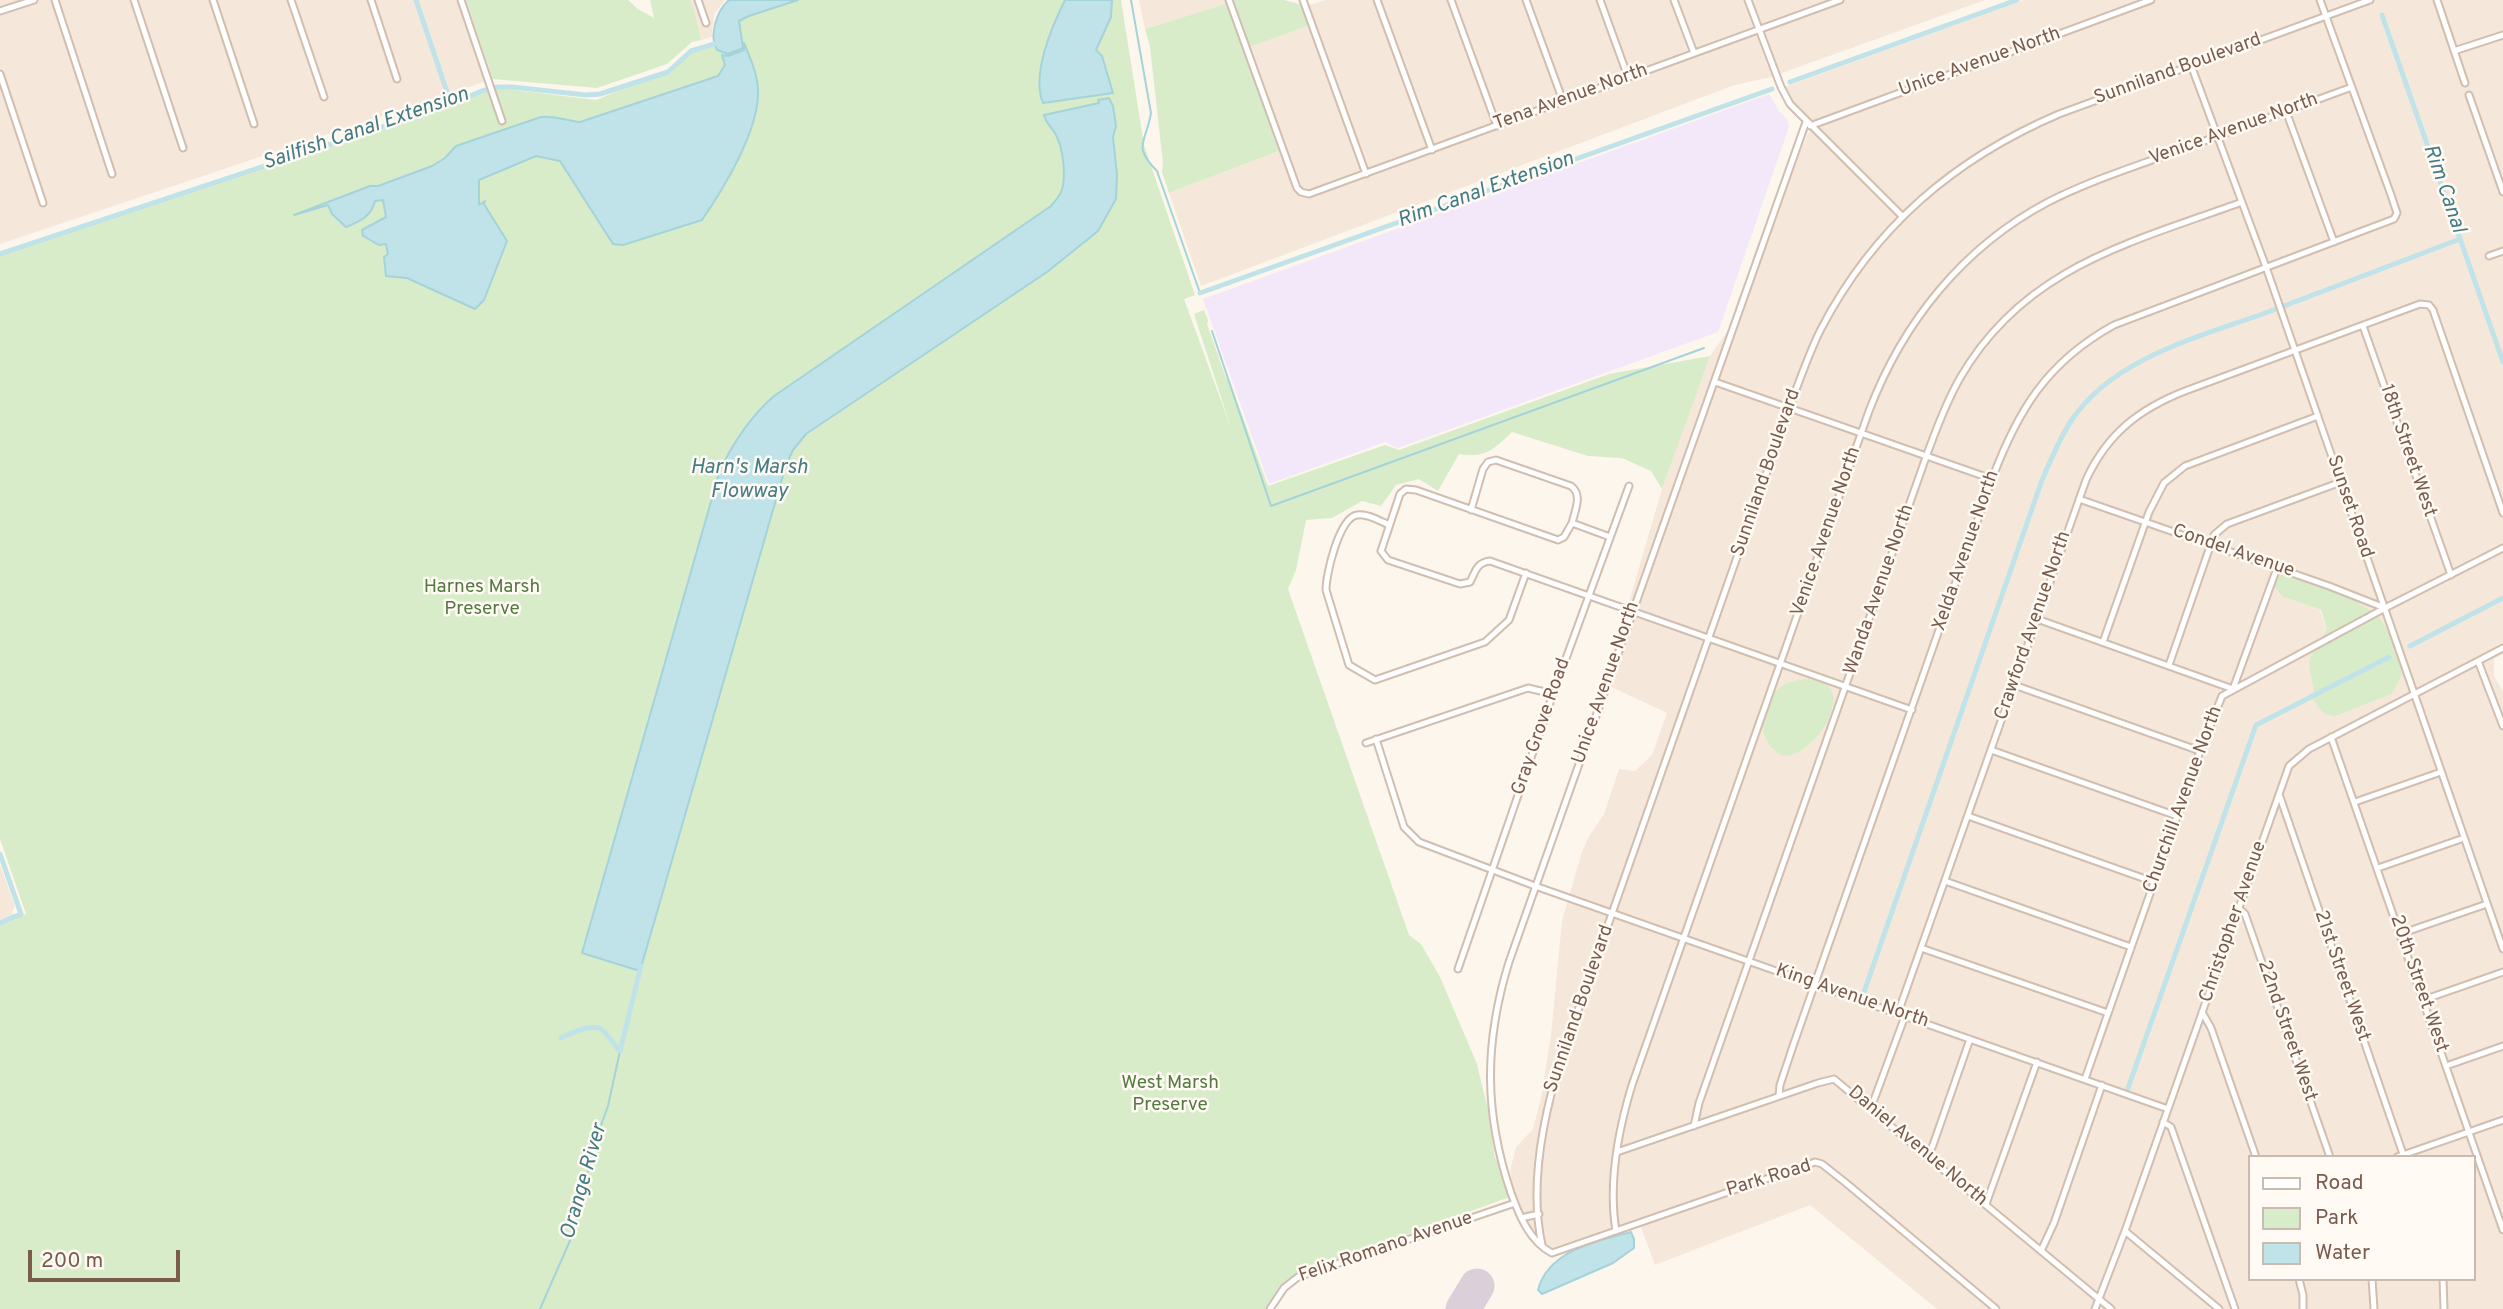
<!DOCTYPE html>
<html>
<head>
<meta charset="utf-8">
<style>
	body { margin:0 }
	#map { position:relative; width:2503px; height:1309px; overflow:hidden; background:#fdf6ec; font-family:Overpass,sans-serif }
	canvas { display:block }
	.legend { position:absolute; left:2248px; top:1155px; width:228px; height:126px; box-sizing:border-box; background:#fffaf3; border:2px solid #cabbb1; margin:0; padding:9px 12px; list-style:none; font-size:21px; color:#7a5c4d }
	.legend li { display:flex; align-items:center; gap:14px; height:35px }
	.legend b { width:35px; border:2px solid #cabbb1 }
	.scale { position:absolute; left:28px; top:1250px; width:152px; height:32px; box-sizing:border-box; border:4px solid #7a5c4d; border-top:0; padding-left:9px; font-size:21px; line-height:24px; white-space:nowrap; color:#7a5c4d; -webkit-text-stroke:5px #fffaf3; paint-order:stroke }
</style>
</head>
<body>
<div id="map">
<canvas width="2503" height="1309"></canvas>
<ul class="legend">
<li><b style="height:9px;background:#fff"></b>Road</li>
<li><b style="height:19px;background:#d8ecc9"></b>Park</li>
<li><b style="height:19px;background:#bfe3e8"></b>Water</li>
</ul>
<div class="scale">200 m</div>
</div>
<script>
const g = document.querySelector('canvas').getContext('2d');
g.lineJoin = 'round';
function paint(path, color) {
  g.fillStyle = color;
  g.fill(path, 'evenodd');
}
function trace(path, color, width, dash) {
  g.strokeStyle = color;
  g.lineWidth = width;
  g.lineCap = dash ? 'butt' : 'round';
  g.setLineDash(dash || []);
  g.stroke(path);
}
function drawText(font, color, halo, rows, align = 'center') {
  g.font = font + ' Overpass,sans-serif';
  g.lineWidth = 5;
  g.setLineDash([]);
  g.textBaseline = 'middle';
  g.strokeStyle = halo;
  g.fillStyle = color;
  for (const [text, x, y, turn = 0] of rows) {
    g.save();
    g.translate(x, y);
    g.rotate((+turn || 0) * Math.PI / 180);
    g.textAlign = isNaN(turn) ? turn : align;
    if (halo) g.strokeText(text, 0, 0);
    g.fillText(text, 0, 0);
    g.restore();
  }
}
const residential = new Path2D(`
	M0,0h466l27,79 -493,165z
	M690,0h35l-10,13 -3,17 1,7 -12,3 -6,-28z
	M1139,0h93l1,2 -88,27z
	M1325,0h660l-214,77 -36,8 -534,201 -32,-93 110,-42 -36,-103 70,-24 -6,-18z
	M2023,0h480v654l-9,5v17l9,15v618h-566l-127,-104 -155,60 -17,-46 -90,30 -19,-18 -16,-32 -3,-28 6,-24 17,-18 8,-31 10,-63 11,-114 19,-66 7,-17 16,-24 15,-45 16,2 17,-16 15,-42 -62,-29 57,-195 35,-100 13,-33 34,-49 53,-149 15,-32 -30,-38zM2273,586l99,26 8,5 16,29 6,27 -10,21 -56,22 -23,-17 2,-12 -3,-11 15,-47 -7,-19 -37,-13zM1804,679l29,19v11l-3,8 -20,27 -15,10 -8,2 -8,-2 -7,-5 26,-68zM2249,1157h224v122h-224z
	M0,865l15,41 -3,7 9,4 -21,8z`);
const education = new Path2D(`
	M1769,94l10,17 8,8 2,8 -71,205 -320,116 -13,-6 -116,42 -66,-185z`);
const green = new Path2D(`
	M466,0h162l10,9 16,9 -4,-18h40l5,12 6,28 -9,2 -25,22 -70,24 -104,-9z
	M775,0h346l23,145 51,150 -11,4 47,129 -37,-114 10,-4 4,10 -1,4 19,54 4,4 38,104 117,-41 14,5 210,-76 101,-18 -48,133 -11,-18 -29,-13 -34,-2 -76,-24c-19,18 -26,26 -53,22l-21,37 -19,-12 -23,6 -15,21 -19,-5 -30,17 -26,2 -10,50 -8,19 121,346 12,9 19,33 37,87 11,46 7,48 15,19 3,22 -6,-1 -211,77 -22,34h-1274v-384l26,-11 -26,-75v-584l499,-167 97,12 73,-30 27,-20 37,-13 4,-24z
	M1232,0h52l23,6 6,18 -70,25 36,102 -110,42 -7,-21 1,-9 -13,-116 -5,-18 87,-27z
	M2287,567l26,14 14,1 53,35 16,29 6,28 -10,20 -56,22c-13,0 -17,-7 -23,-17 3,-17 -6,-26 -3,-40 2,-12 13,-20 17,-30l-6,-19 -38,-13 -10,-11 4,-16z
	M1804,679c62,1 11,75 -16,77 -15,1 -27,-21 -26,-35 2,-13 10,-30 22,-36 5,-3 14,-4 20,-6z`);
const water = new Path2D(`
	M729,0h69l-49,16 -10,5 4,27 -15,6 -11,-4c-8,-14 -1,-39 12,-50z
	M1065,0h47l-1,17 -15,33 6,6 11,37 -70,10c-12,-28 9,-77 22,-103z
	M744,43c7,17 15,34 14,53 -2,39 -34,92 -56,124l-79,25 -10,-1 -53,-83 -24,-5 -57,24v25l6,-4 -1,3 23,37 -23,59 -9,9 -68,-31 -21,-2 -2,-19 4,-3 -2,-10 -7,1 -16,-9 -1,-6 24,-13 -3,-17 -8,1c-3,15 -16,21 -29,26l-14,-13 -4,-9 -34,10 76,-29h8l54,-20 13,-8 11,-12 85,-29c14,-2 25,4 39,5l138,-46 7,-11 -3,-10 6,1 16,-6z
	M1109,98l4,8 3,20 -3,11 4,38 -1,24 -18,32 -51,41 -241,162 -13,16 -7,15 -146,506 -58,-18 138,-483c14,-29 30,-53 54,-74l277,-190c4,-5 8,-9 10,-14 6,-15 2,-43 -5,-57 -4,-8 -10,-11 -12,-20l55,-12 -1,-3z
	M1631,1232l3,7v9l-21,15 -71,31 -4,-4c10,-39 58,-49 93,-58z`);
const stream = new Path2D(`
	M1131,0l20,113c-5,30 -19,33 6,58l43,122
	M1212,331l59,175 433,-158
	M540,1309l32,-73 23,-94 13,-36 12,-55`);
const canal = new Path2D(`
	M416,0l35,104
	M2382,15l121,347
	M1790,82l227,-82
	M0,254l451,-150 31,-13 16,-4h14l74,8 14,-1 68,-22 23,-21 27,-8
	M1200,293l572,-204
	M2284,306l176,-67
	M2410,646l93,-48
	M0,854l21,60 -21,9
	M1863,995l179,-515c9,-20 17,-41 29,-59 44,-66 134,-85 205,-112
	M561,1038c10,-5 30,-15 40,-9 7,5 13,16 19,22
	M620,1051l21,-85
	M2127,1091l129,-366 133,-68`);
const runway = new Path2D(`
	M1463,1309l14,-23`);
const minor = new Path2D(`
	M55,0l57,174
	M134,0l49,148
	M213,0l41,124
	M291,0l33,97
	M371,0l26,79
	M461,0l41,121
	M698,0l8,23
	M1229,0l68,188 4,4 8,2 531,-194
	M1303,0l63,174
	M1377,0l55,150
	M1451,0l46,126
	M1526,0l37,101
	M1600,0l28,77
	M1674,0l20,53
	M1748,0l33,87 9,17 112,112
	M2437,0l28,83
	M0,11l34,-11
	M2454,51l49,-16
	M2191,65l75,202 237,682
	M0,74l43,129
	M2469,95l34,97
	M2286,111l48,131
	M1806,122l-297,840c-25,81 -25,151 2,231 8,22 19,49 41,60l263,-91 7,2 24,19 150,126
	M1810,126l341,-126
	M2489,256l14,-5
	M2363,326l88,249
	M1715,382l277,97
	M2079,499l250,87 56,22
	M1471,510l12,-41 5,-7 8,-2 75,26c12,9 4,24 1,37
	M1389,525c-9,-4 -22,-12 -32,-10 -18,3 -31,59 -31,75l23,75 26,15 110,-38 24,-22 17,-47
	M1610,537l-38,-14 -8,14 -6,3 -142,-50 -10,-1 -6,5 -19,57 7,9 72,24 10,-2c6,-11 6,-19 20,-21l422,149
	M2037,619l196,70 44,-121
	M2103,642l46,-130 15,-29 21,-17 133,-50
	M2478,661l25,65
	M2169,665l45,-130 13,-11 114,-42
	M2014,685l186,66
	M2331,737l172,493
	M1376,739l28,88 15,15 116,44 633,223
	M1366,743l162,-55 25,6
	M1991,750l186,66
	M2279,794l125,363
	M2355,802l86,-30
	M1968,816l186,66
	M2378,868l86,-30
	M1945,881l186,66
	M2238,908l7,6 85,243
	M2400,934l87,-30
	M1921,948l187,65
	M1458,969l95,-275 76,-208
	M2423,1000l80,-28
	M2202,1012l9,16 45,129
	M1898,1013l188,-533c21,-46 53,-71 99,-89l235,-87 9,1 4,5 70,203
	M2446,1066l57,-20
	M2085,1079l115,-328 22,-55 163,-88 118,-60
	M1779,1096l1,-11 13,-39 199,-567c26,-69 55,-117 122,-154l280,-106 3,-6 -6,-18 -71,-195
	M1871,1108l34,-92
	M2163,1122l8,5 64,182
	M1694,1126l5,-23 227,-646c10,-27 20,-54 34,-79 64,-111 170,-135 282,-176
	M1617,1152l201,-69 16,-4 277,230
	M1928,1156l5,-11 37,-106
	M2397,1157l106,-37
	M1986,1204l51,-142
	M1521,1218l18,-4
	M1616,1231c-8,-48 2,-100 16,-146l237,-674c34,-89 94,-164 179,-209 41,-21 86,-35 129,-51 58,-21 116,-42 175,-64
	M2125,1231l94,78
	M1542,1245c-13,-59 2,-132 20,-189l227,-647c10,-27 19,-54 32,-80 53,-102 133,-170 238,-215l311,-114
	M2041,1251l13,-28 48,-138
	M2299,1279l4,16v14
	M2372,1279l2,30
	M2443,1279l1,30
	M1270,1309l14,-21 14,-11 217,-74
	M2095,1309l30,-78 164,-465 20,-17 194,-101`);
const streetNames = [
	["Unice Avenue North",1980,63,-20],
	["Sunniland Boulevard",2178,70,-20],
	["Tena Avenue North",1571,98,-20],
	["Venice Avenue North",2234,130,-20],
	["18th Street West",2407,451,71],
	["Sunniland Boulevard",1767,473,-71],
	["Sunset Road",2349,507,71],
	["Venice Avenue North",1827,532,-71],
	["Xelda Avenue North",1967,551,-71],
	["Condel Avenue",2233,552,19],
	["Wanda Avenue North",1880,590,-71],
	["Crawford Avenue North",2034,626,-71],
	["Unice Avenue North",1607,683,-71],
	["Gray Grove Road",1542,727,-71],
	["Churchill Avenue North",2184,800,-70],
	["Christopher Avenue",2234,922,-71],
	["21st Street West",2341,976,71],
	["20th Street West",2418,984,71],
	["King Avenue North",1852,997,19],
	["Sunniland Boulevard",1580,1009,-71],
	["22nd Street West",2286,1031,71],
	["Daniel Avenue North",1917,1147,40],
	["Park Road",1769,1179,-17],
	["Felix Romano Avenue",1386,1248,-19]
];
const parkNames = [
	["Harnes Marsh",482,588],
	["Preserve",482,610],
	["West Marsh",1170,1084],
	["Preserve",1170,1106]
];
const waterNames = [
	["Sailfish Canal Extension",366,130,-19],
	["Rim Canal",2443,189,71],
	["Rim Canal Extension",1486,191,-20],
	["Harn's Marsh",749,469],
	["Flowway",749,493],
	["Orange River",585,1182,-74]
];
paint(residential, '#f5e8da');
paint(education, '#f3e8fa');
paint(green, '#d8ecc9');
paint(water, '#bfe3e8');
trace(water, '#a5d3da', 2);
trace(stream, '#a5d3da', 2);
trace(canal, '#bfe3e8', 5);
trace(runway, '#dbcfda', 35);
trace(minor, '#d1beb0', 9);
trace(minor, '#fff', 5);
drawText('19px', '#7a5c4d', '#fffaf3', streetNames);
drawText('19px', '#537a41', '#fffaf3', parkNames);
drawText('italic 21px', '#437c86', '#fffaf3', waterNames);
</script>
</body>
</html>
